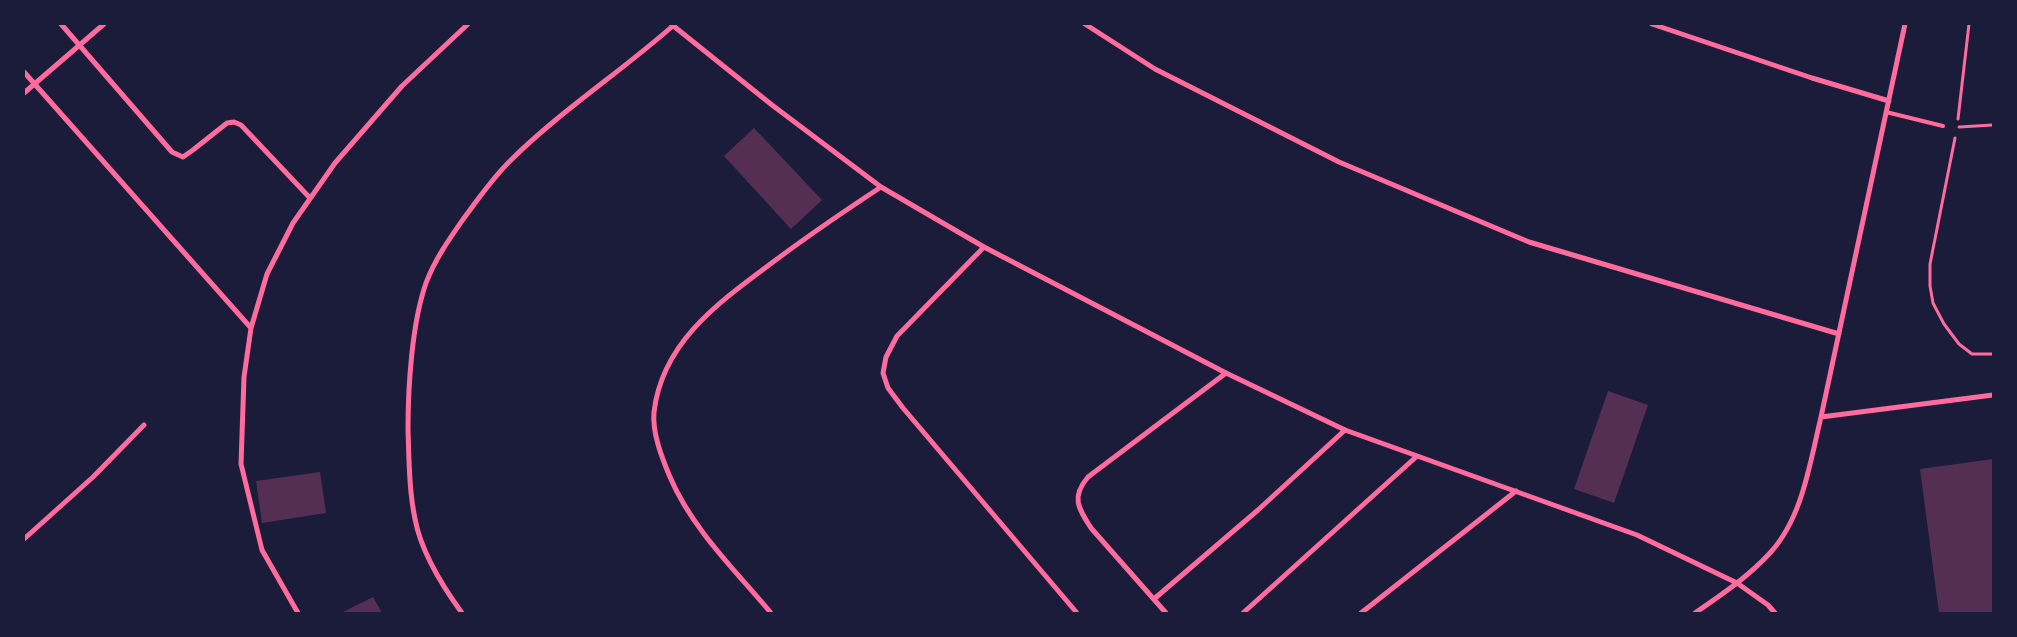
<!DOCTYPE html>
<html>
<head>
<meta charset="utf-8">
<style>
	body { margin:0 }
	#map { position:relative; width:2017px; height:637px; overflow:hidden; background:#1b1b3a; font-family:"Noto Sans",sans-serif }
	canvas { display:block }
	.frame { position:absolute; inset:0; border:25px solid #1b1b3a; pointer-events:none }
</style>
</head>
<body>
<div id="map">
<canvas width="2017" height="637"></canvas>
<div class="frame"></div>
</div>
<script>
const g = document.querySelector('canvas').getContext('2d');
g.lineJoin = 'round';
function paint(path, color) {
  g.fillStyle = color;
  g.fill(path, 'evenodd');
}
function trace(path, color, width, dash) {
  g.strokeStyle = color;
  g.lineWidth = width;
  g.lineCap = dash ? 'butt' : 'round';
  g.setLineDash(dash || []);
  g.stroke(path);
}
const building = new Path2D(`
	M754,128l68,72 -31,29 -67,-73z
	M1608,391l40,14 -34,98 -40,-14z
	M1993,459v154h-54l-19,-144z
	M320,472l6,41 -64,10 -6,-42z
	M373,597l9,16h-41z`);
const path = new Path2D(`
	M1958,119l11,-95
	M1959,127l34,-2
	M1955,138l-25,126v22l3,17 11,21 15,20 13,10h21`);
const service = new Path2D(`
	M1886,112l57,14`);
const minor = new Path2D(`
	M61,24l111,128 11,5 10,-7 34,-27 7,-1 7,3 69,73
	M671,24l101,81 109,82 103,60 242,126 119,57 292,105 100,48 31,22 7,8
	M1085,24l70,45 184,93 190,80 310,92
	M1652,24l160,54 77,23
	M24,72l227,256
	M24,93l80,-69
	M984,247l-87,89 -11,21 -3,16 5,15 15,20 174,205
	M1821,417l172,-22
	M24,539l69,-62 51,-52
	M1154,599l104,-89 87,-80
	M298,613l-36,-63 -21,-86 3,-87 7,-49 16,-54 26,-51 42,-60 67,-77 66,-62
	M462,613c-19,-26 -41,-62 -47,-94 -6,-29 -6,-60 -7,-90 0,-43 4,-106 18,-146 9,-24 24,-45 38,-65 14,-19 28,-39 45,-56 51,-51 112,-90 166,-138
	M771,613c-35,-42 -79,-84 -101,-136 -8,-19 -18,-44 -16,-65 8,-69 64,-109 115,-147 36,-27 74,-53 112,-78
	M1166,613l-75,-85c-13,-20 -20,-31 -3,-51l138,-104
	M1243,613l173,-156
	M1361,613l155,-122
	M1695,613c26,-18 53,-36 75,-60 33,-36 40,-91 51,-136l84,-393`);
paint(building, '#542f53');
trace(path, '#ff6b9d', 3);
trace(service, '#ff6b9d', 4);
trace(minor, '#ff6b9d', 5);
</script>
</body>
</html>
